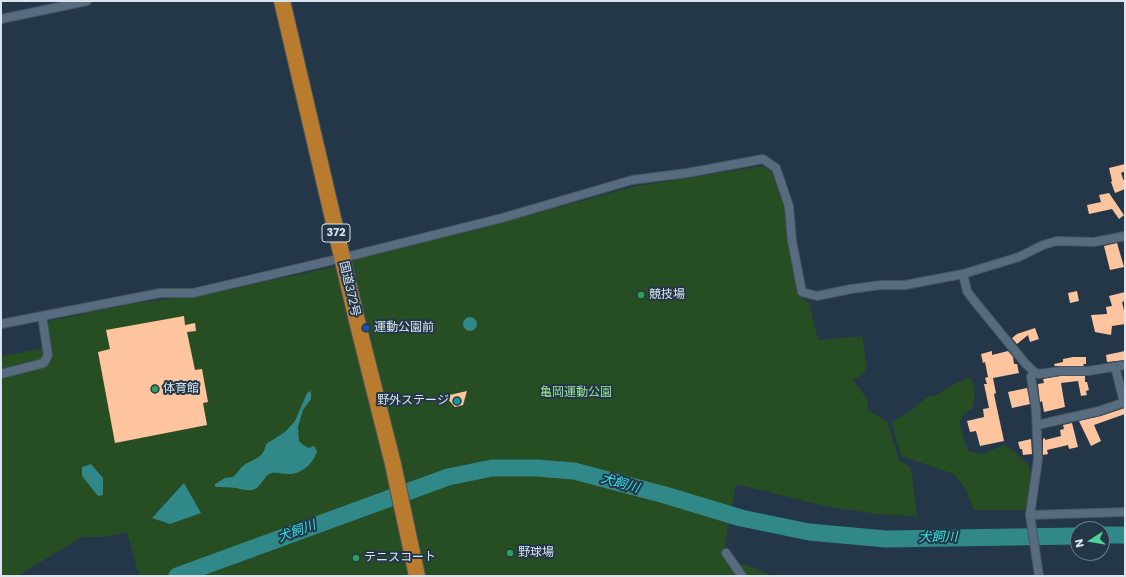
<!DOCTYPE html>
<html>
<head>
<meta charset="utf-8">
<style>
	body { margin:0 }
	#map { position:relative; width:1126px; height:577px; overflow:hidden; background:#243748; font-family:Poppins,sans-serif }
	canvas { display:block }
	.frame { position:absolute; inset:0; border:2px solid #d9e4ef; pointer-events:none }
	.north { position:absolute; left:1070px; top:521px; width:40px; height:40px; box-sizing:border-box; background:#243748; border:1px solid #6c7c8b; border-radius:50%; rotate:258deg; font-size:11px; font-weight:700; line-height:16px; text-align:center; color:#d9e4ef }
	.north::after { content:''; display:block; margin:auto; width:14px; height:18px; background:#4dd39a; clip-path:polygon(50% 0,100% 100%,50% 72%,0 100%) }
</style>
</head>
<body>
<div id="map">
<canvas width="1126" height="577"></canvas>
<div class="frame"></div>
<div class="north">N</div>
</div>
<script>
const g = document.querySelector('canvas').getContext('2d');
g.lineJoin = 'round';
function paint(path, color) {
  g.fillStyle = color;
  g.fill(path, 'evenodd');
}
function trace(path, color, width, dash) {
  g.strokeStyle = color;
  g.lineWidth = width;
  g.lineCap = dash ? 'butt' : 'round';
  g.setLineDash(dash || []);
  g.stroke(path);
}
function drawText(font, color, halo, rows, align = 'center') {
  g.font = font + ' Poppins,"Noto Sans JP",sans-serif';
  g.lineWidth = 4;
  g.setLineDash([]);
  g.textBaseline = 'middle';
  g.strokeStyle = halo;
  g.fillStyle = color;
  for (const [text, x, y, turn = 0] of rows) {
    g.save();
    g.translate(x, y);
    g.rotate((+turn || 0) * Math.PI / 180);
    g.textAlign = isNaN(turn) ? turn : align;
    if (halo) g.strokeText(text, 0, 0);
    g.fillText(text, 0, 0);
    g.restore();
  }
}
const green = new Path2D(`
	M763,166l8,5 13,34 3,35 11,55 11,8 9,37 44,-4 5,30 -4,8 -10,6 15,20 -1,10 20,11 12,39 12,8 6,48 -40,-2 -52,-8 -89,-22 -13,72 14,20h-598l-12,-44 -22,5h-23l-65,39h-16v-220l50,-9 -5,-19 3,-7 82,-17 75,-10 128,-27 18,-5 3,-5 109,-24 172,-47z
	M970,377c6,11 5,20 2,32l-8,5 -5,8 9,29 13,3 23,-9 12,8 14,14 -1,43h-55l-9,-22 -11,-14 -53,-18 -9,-34 14,-8 22,-17 7,-1 19,-12z
	M735,561l39,15h-29z`);
const water = new Path2D(`
	M463 324a7 7 0 1 1 14 0a7 7 0 1 1-14 0Z
	M311,391v8l-8,11 -5,17 1,14 4,4 6,3 5,-2 3,5c-3,12 -16,24 -29,23 -5,0 -11,-2 -16,-1 -9,2 -11,16 -20,17 -5,1 -11,-1 -16,-2 -7,-1 -14,-1 -21,-1v-3l10,-6 8,-1c4,-3 7,-9 11,-12 11,-7 19,-6 22,-21l19,-12 10,-11 12,-28z
	M91,464l12,14v17l-5,1 -16,-20v-9z
	M184,483l17,30 -31,11 -18,-6z`);
const river = new Path2D(`
	M1102,535h23
	M177,576l271,-99 44,-9h44l38,3 91,24 76,23 68,14 77,7 192,-3`);
const building = new Path2D(`
	M1125,164v7l-4,2 4,11v5l-10,4 -4,-11 1,-1 -3,-13z
	M1109,193l15,22 -5,4 -7,-10 -23,5 -2,-9 14,-3 -2,-7z
	M1117,243l7,24 -14,3 -6,-24z
	M1077,291l2,10 -9,2 -2,-10z
	M1125,292v9l-3,1 3,13v9l-13,2 -1,9 -16,-3 -4,-17 16,-1 -1,-7 6,-1 -3,-10z
	M184,316l1,9 10,-2 1,8 -9,1 8,38 7,-1 6,33 -5,1 4,22 -92,18 -17,-91 12,-3 -4,-19z
	M1035,328l4,11 -9,3 -2,-7 -11,9 -5,-6 5,-4z
	M992,351v4l16,-4 5,6 1,7h3l2,9 -26,5 3,15 -2,1 1,5 9,42 -24,5 -4,-15 -6,1 -3,-11 17,-4 -1,-8 6,-1 -5,-24h3l-2,-6 3,-1 -3,-15 -2,1 -2,-9z
	M1125,351v9l-18,2 -1,-7z
	M1073,357h13v7h-3l1,2h-29l-1,-2 9,-2v-3z
	M1060,376h25v6h2l2,8 -3,1 1,4 -6,1 -3,-15 -17,2 4,24 -21,5 -2,-11 -2,1 -2,-18 6,-1 -1,-4z
	M1027,388l3,16 -18,4 -4,-16z
	M467,391l-4,14 -8,2 -10,-11z
	M1125,408v6l-31,11 7,16 -10,5 -12,-25 22,-5z
	M1072,423l6,24 -9,2 -1,-4 -21,5 1,4 -5,1v-16l2,-1v2l16,-4 -1,-6 4,-1 -1,-4z
	M1031,439l1,15 -9,1 -1,-6h-2l-2,-7z`);
const street = new Path2D(`
	M1,19l86,-18
	M963,274l4,17 5,7 53,65 9,9 5,2 21,-3h28l37,-6
	M1,324l159,-31h33l149,-35 160,-40 130,-38 55,-7 76,-14 13,9 13,38 3,35 10,51 15,4 34,-7 30,-4h24l58,-11 56,-17 24,-12 14,-4 37,1 31,-6
	M1115,367l9,35
	M1034,372l-3,5 5,33 2,49 -8,56 9,61
	M1,374l43,-11 4,-8 -6,-39
	M1037,425l62,-14 26,-9
	M1030,515l95,-3
	M726,553l16,23`);
const highway = new Path2D(`
	M282,1l76,324 35,139 24,112`);
const markers = [
	[641,295,4,"#2e9e5b"],
	[366,328,4,"#1a4fb4"],
	[155,389,4,"#2e9e5b"],
	[457,401,4,"#0f9aa8"],
	[510,553,4,"#2e9e5b"],
	[356,558,4,"#2e9e5b"]
];
const shields = [
	[336,233,28]
];
const shieldNames = [
	["372",336,233]
];
const streetNames = [
	["国道372号",349,289,77]
];
const poiNames = [
	["競技場",649,295],
	["運動公園前",374,328],
	["体育館",163,389],
	["野外ステージ",449,401,"right"],
	["野球場",518,553],
	["テニスコート",364,558]
];
const parkNames = [
	["亀岡運動公園",576,393]
];
const waterNames = [
	["犬飼川",620,484,16],
	["犬飼川",297,532,-20],
	["犬飼川",938,538,-1]
];
paint(green, '#274d23');
paint(water, '#308889');
trace(river, '#308889', 17);
paint(building, '#fdc49e');
trace(street, '#455564', 10);
trace(highway, '#455564', 18);
trace(street, '#586c7f', 8);
trace(highway, '#b97b2d', 16);
for (const [x, y, r, color] of markers) {
  const dot = new Path2D();
  dot.arc(x, y, r, 0, 2 * Math.PI);
  g.fillStyle = color;
  g.fill(dot);
  trace(dot, '#243748', 1.5);
}
for (const [x, y, w] of shields) {
  const box = new Path2D();
  box.roundRect(x - w / 2, y - 9, w, 18, 3);
  g.fillStyle = '#243748';
  g.fill(box);
  trace(box, '#d9e4ef', 1);
}
drawText('bold 11px', '#d9e4ef', null, shieldNames);
drawText('12px', '#d9e4ef', '#243748', streetNames);
drawText('12px', '#d9e4ef', '#243748', poiNames, 'left');
drawText('12px', '#9ce594', '#243748', parkNames);
drawText('italic 13px', '#35e2e4', '#243748', waterNames);
</script>
</body>
</html>
